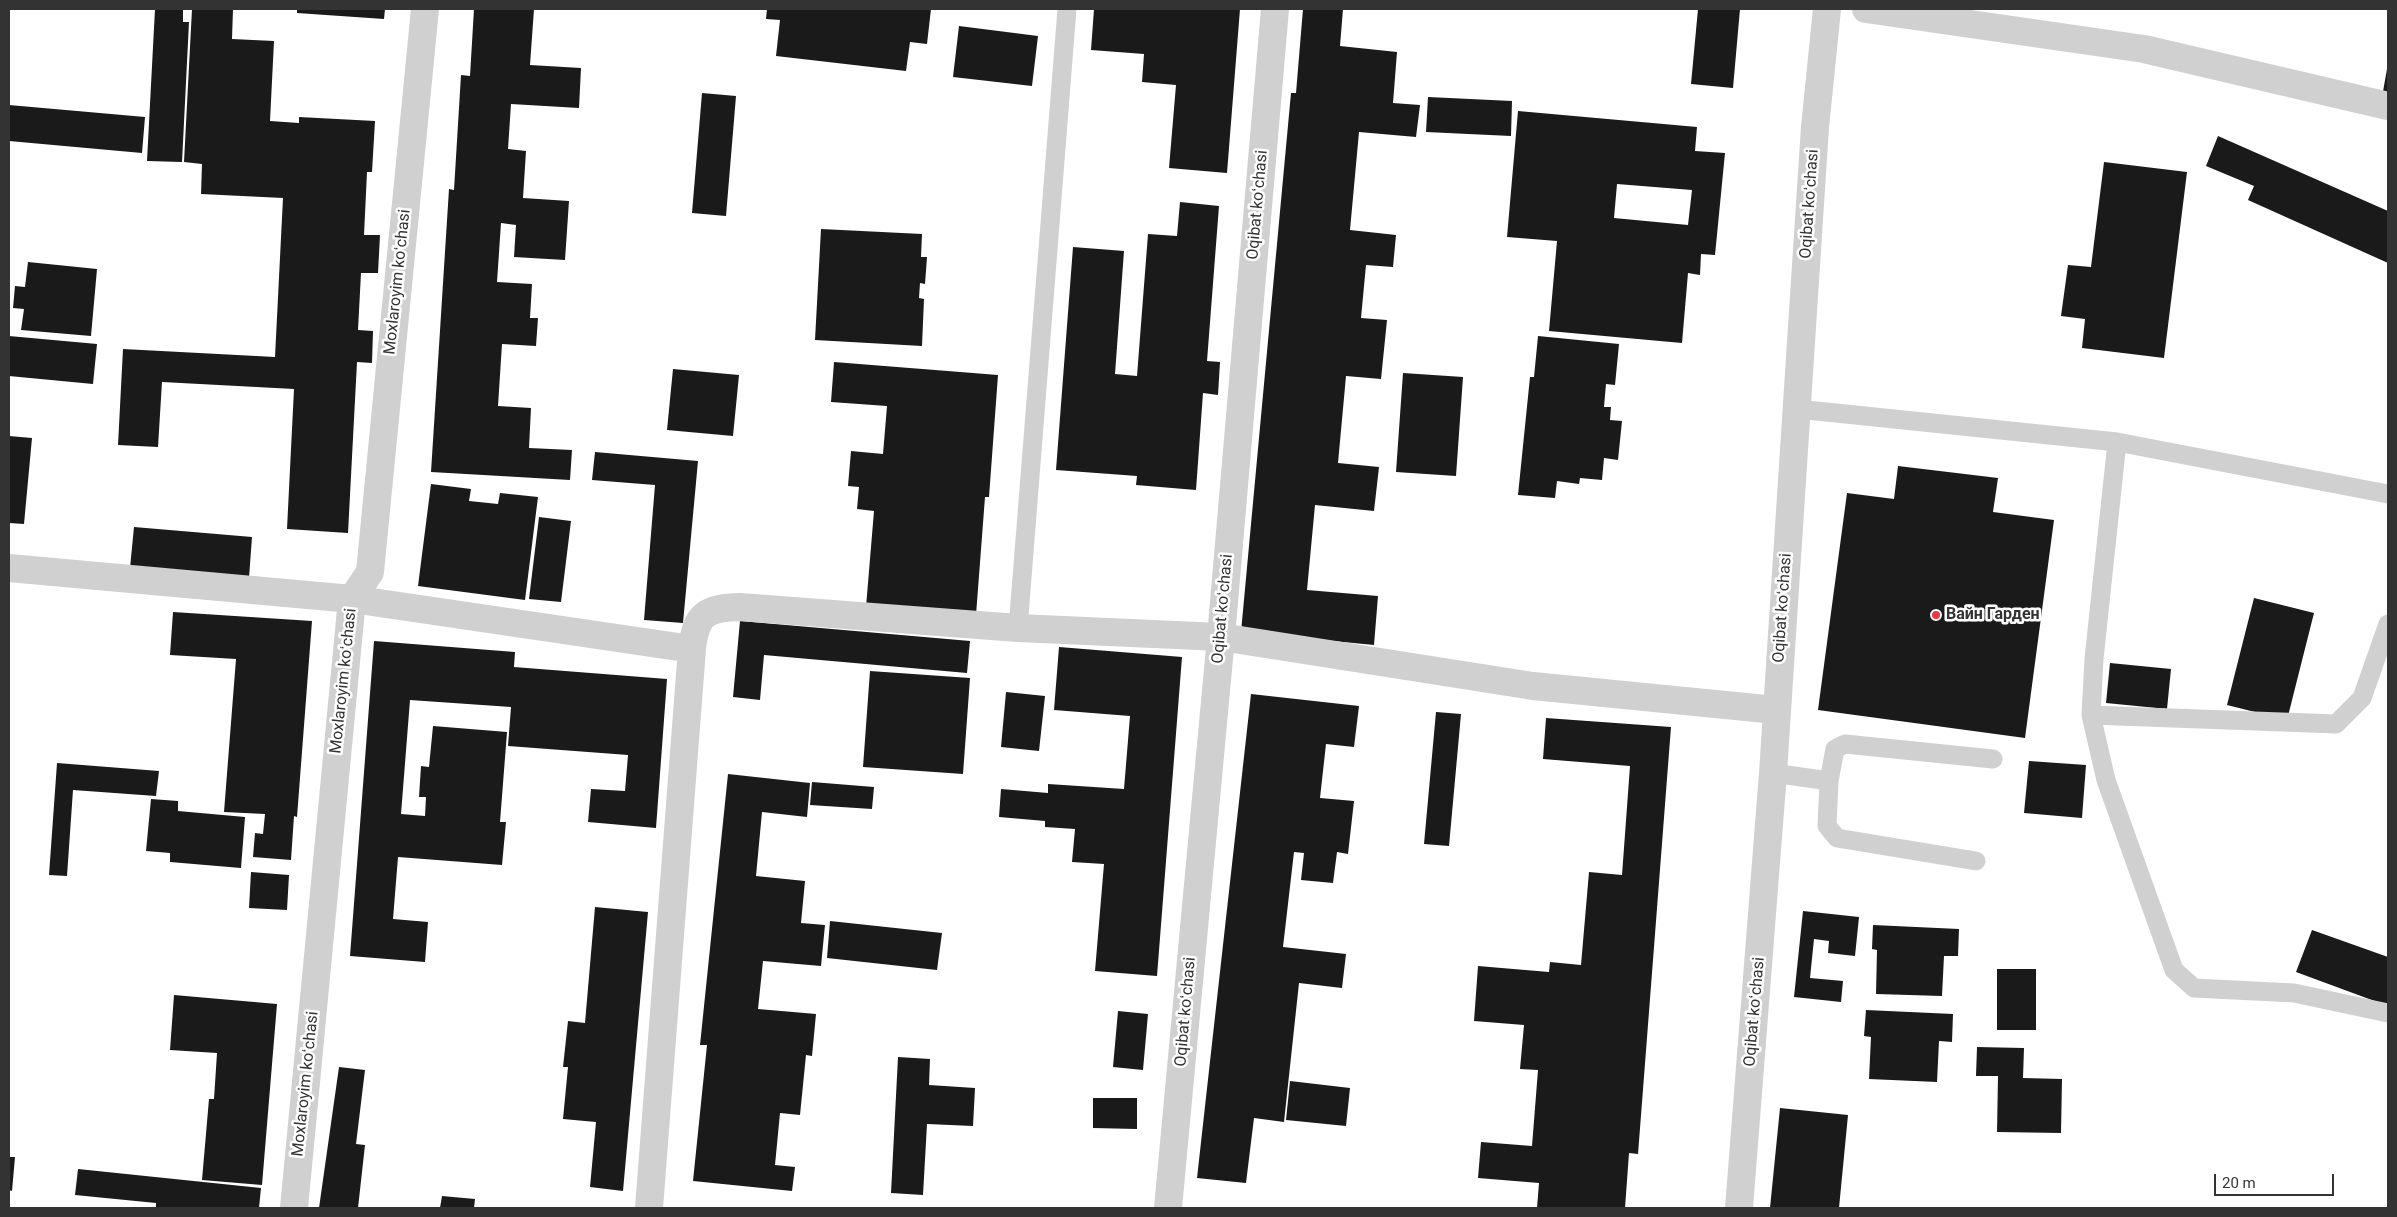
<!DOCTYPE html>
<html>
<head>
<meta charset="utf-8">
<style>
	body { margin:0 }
	#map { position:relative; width:2397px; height:1217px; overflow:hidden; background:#fff; font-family:Roboto,sans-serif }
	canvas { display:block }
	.frame { position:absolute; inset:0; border:10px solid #333; pointer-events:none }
	.scale { position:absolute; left:2214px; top:1174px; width:120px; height:22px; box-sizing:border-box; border:2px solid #333; border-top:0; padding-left:6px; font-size:15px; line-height:18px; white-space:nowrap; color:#333; -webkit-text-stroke:4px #fff; paint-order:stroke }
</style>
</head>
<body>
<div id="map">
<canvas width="2397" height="1217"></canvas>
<div class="frame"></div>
<div class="scale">20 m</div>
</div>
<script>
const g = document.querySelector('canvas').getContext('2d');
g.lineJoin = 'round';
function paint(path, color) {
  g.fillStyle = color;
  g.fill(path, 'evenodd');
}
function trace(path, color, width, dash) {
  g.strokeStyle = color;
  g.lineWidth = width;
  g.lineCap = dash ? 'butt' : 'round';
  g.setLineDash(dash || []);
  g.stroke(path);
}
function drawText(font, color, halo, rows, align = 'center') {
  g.font = font + ' Roboto,sans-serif';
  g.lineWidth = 5;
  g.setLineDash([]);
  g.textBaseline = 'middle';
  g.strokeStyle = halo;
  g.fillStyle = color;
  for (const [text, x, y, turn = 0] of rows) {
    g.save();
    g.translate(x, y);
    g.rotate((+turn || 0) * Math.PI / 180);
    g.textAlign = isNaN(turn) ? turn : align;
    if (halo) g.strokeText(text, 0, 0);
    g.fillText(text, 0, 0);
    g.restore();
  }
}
const building = new Path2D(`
	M155,9h28v13h6l-7,140 -35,-1z
	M192,9h41l-1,30 42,2 -4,80 29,2v-6l76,4 -3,51h-5l-3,63h16l-2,38h-17l-3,57 15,1 -1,32 -15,-1 -9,171 -61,-4 7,-140 -132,-7 -4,65 -40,-2 5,-96 152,8 8,-159 -82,-4 1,-30 -18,-2z
	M297,9h88l-1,10 -87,-6z
	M474,9h60l-4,56 51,3 -2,40 -68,-4 -3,45 18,2 -3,47 46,3 -4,59 -51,-3 2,-32 -15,-2 -4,59 35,2 -2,34h8l-2,28 -34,-2 -4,62 33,2 -2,40 43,2 -2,30 -139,-8 18,-283 5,1 7,-115 9,1z
	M767,9h164l-4,35 -17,-2 -4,29 -130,-15 4,-36 -14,-1z
	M1094,9h146l-13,164 -58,-5 7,-83 -34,-3 2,-28 -53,-4z
	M1303,9h40l-3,37 57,6 -4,51 27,2 -4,32 -57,-5 -9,98 46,5 -3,32 -27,-2 -5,53 26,2 -6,59 -35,-3 -8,87 41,4 -5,44 -59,-6 -8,85 71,6 -4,49 -133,-13 50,-539h5z
	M1698,9h42l-7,79 -42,-4z
	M959,26l79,10 -6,50 -79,-9z
	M2387,69l1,1v29l-6,-2z
	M702,93l34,3 -10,120 -34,-3z
	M1428,97l84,4 -1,35 -85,-4z
	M9,105l136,12 -3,36 -133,-12z
	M1518,111l179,16 -2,24 30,2 -10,102 -14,-1 -1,21 -12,-2 -6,70 -133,-12 8,-90 -50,-4zM1617,184l75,6 -4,35 -74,-7z
	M2218,136l170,75v52l-140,-63 6,-14 -48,-20z
	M2104,162l83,10 -23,186 -82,-10 3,-29 -24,-3 7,-51 23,2z
	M1180,202l39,4 -12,155 13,1 -2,33 -15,-2 -7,97 -60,-5 1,-9 -81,-6 17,-223 51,4 -9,123 22,2 11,-142 29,2z
	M821,229l101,5 -1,23h6l-2,27 -5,-1 -1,15 5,1 -2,47 -107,-6z
	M28,262l69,7 -6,67 -70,-6 3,-21 -11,-1 2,-22 10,1z
	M9,336l88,8 -4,40 -84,-8z
	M1538,336l81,8 -4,41 -9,-1 -2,23h7l-1,13 12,1 -4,39 -14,-2 -2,22 -22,-2 -1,6 -22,-3 -2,17 -37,-3 12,-118h4z
	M834,362l164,13 -9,122h-4l-9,118 -110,-8 8,-96 -17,-2 2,-22 -11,-1 3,-35 32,3 4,-48 -56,-4z
	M673,369l66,6 -6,61 -66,-6z
	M1403,373l60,4 -7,99 -60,-4z
	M9,436l23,2 -8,86 -15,-1z
	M595,452l103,9 -15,162 -39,-3 11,-135 -63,-5z
	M1898,466l100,12 -5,34 61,8 -29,218 -207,-28 29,-217 47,6z
	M431,484l40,5 -2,12 29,3 2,-11 38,4 -13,103 -107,-14z
	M539,517l32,4 -10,81 -32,-3z
	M134,527l118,10 -3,41 -119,-10z
	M2254,598l60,15 -27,107 -60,-15z
	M173,612l139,9 -15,196 -3,-1 -3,44 -38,-3 2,-24 8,1 2,-20 -41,-2 12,-153 -66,-4z
	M740,621l230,20 -3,32 -203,-18 -4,45 -27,-3z
	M374,641l141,11 -1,15 153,12 -11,149 -68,-6 3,-33 34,2 3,-36 -120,-9 3,-39 -101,-7 -9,114 24,2 1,-19h-7l2,-31 8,1 4,-41 74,6 -7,90h6l-4,43 -104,-8 -5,62 35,3 -3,40 -75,-6z
	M1059,647l123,10 -25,319 -62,-5 9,-107 -32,-2 3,-33 -30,-2v-6l-46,-4 2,-28 47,4v-9l76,5 6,-73 -76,-6z
	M2110,663l61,6 -4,40 -61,-6z
	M870,671l100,7 -7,96 -100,-7z
	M1006,692l39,4 -6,55 -38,-4z
	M1251,694l108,12 -5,41 -28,-3 -6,54 34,3 -6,53 -11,-2 -4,31 -32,-3 3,-27 -10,-1 -11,95 63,7 -4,34 -43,-5 -15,139 -30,-4 -8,65 -49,-5z
	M1436,712l25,2 -12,132 -25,-2z
	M1546,718l125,9 -33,427 -9,-1 -4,55h-88l2,-25 -61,-5 3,-36 51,4 6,-76 -18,-1 4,-44 -50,-4 4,-55 71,6 1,-10 31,3 8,-93 33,3 8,-109 -87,-7z
	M2029,761l57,4 -4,53 -58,-5z
	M57,763l102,8 -3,25 -83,-6 -6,86 -18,-1z
	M728,774l82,9 -3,34 -45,-5 -6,64 49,5 -4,42 24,2 -4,41 -58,-5 -5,48 58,5 -4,42 -6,-1 -6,60 -20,-2 -5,52 20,2 -3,24 -99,-10 14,-136h-7z
	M812,782l62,5 -2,22 -62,-4z
	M151,799l27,2v10l67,6 -4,51 -71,-6v-9l-24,-2z
	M251,872l38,3 -2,35 -38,-2z
	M595,907l53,5 -25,279 -33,-4 6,-65 -33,-3 5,-52h-5l5,-46 17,2z
	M1803,911l56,6 -4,39 -27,-3 1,-12 -15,-2 -4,39 33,3 -2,21 -47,-5z
	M830,921l112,12 -5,37 -110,-12z
	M1873,925l86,4 -1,27h-14l-2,40 -66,-2 1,-44 -5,-1z
	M2312,930l76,27v49l-92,-34z
	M1997,969h39v61h-39z
	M174,995l103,9 -15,181 -60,-5 7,-81h5l3,-46 -47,-3z
	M1866,1010l87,4 -1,28 -13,-1 -2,41 -68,-3 2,-42 -7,-1z
	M1118,1011l30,3 -5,56 -30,-3z
	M1977,1047l47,1 -1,30 39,1 -1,54 -64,-1 1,-56h-22z
	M898,1057l32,2 -1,26 46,3 -2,38 -46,-2 -4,71 -32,-2z
	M339,1067l26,3 -9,74 9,1 -7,63h-39z
	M1290,1081l60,7 -4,38 -60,-6z
	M1093,1098h44v31l-44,-1z
	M1780,1108l68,7 -9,93h-69z
	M9,1157h6l-3,34 -3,-1z
	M78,1169l183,19 -2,20h-103v-5l-81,-8z
	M442,1196l33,3 -1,9h-34z`);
const lane = new Path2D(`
	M1797,409l320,33 271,52
	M2117,442l-23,217 -3,56 15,65 68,190 20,18 100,5 94,20
	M1018,628l49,-619
	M2091,715l245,9 26,-26 26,-74
	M1773,773l56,8 -2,45 10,12 139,23
	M1829,781l6,-32 10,-5 148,15`);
const street = new Path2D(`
	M1866,9l278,40 244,57
	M9,568l343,31 340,50c4,-35 14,-41 48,-42l278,21 203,9 312,49 243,24
	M294,1208l58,-609 18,-27 55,-563
	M649,1208l43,-559
	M1168,1208l53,-571 54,-628
	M1739,1208l34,-435 42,-646 12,-118`);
const markers = [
	[1936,615,5,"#e63946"]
];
const streetNames = [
	["Oqibat koʻchasi",1810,204,-86],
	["Oqibat koʻchasi",1258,205,-85],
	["Moxlaroyim koʻchasi",398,282,-84],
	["Oqibat koʻchasi",1783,608,-86],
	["Oqibat koʻchasi",1223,609,-85],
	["Moxlaroyim koʻchasi",344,681,-84],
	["Oqibat koʻchasi",1186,1012,-85],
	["Oqibat koʻchasi",1755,1012,-85],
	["Moxlaroyim koʻchasi",306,1084,-84]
];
const poiNames = [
	["Вайн Гарден",1946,615]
];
paint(building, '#1a1a1a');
trace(lane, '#d0d0d0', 19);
trace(street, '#d0d0d0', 28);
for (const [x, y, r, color] of markers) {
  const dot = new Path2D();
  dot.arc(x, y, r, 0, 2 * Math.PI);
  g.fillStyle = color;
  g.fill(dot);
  trace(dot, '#fff', 2);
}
drawText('16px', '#333', '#fff', streetNames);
drawText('bold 16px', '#333', '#fff', poiNames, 'left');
</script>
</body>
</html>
